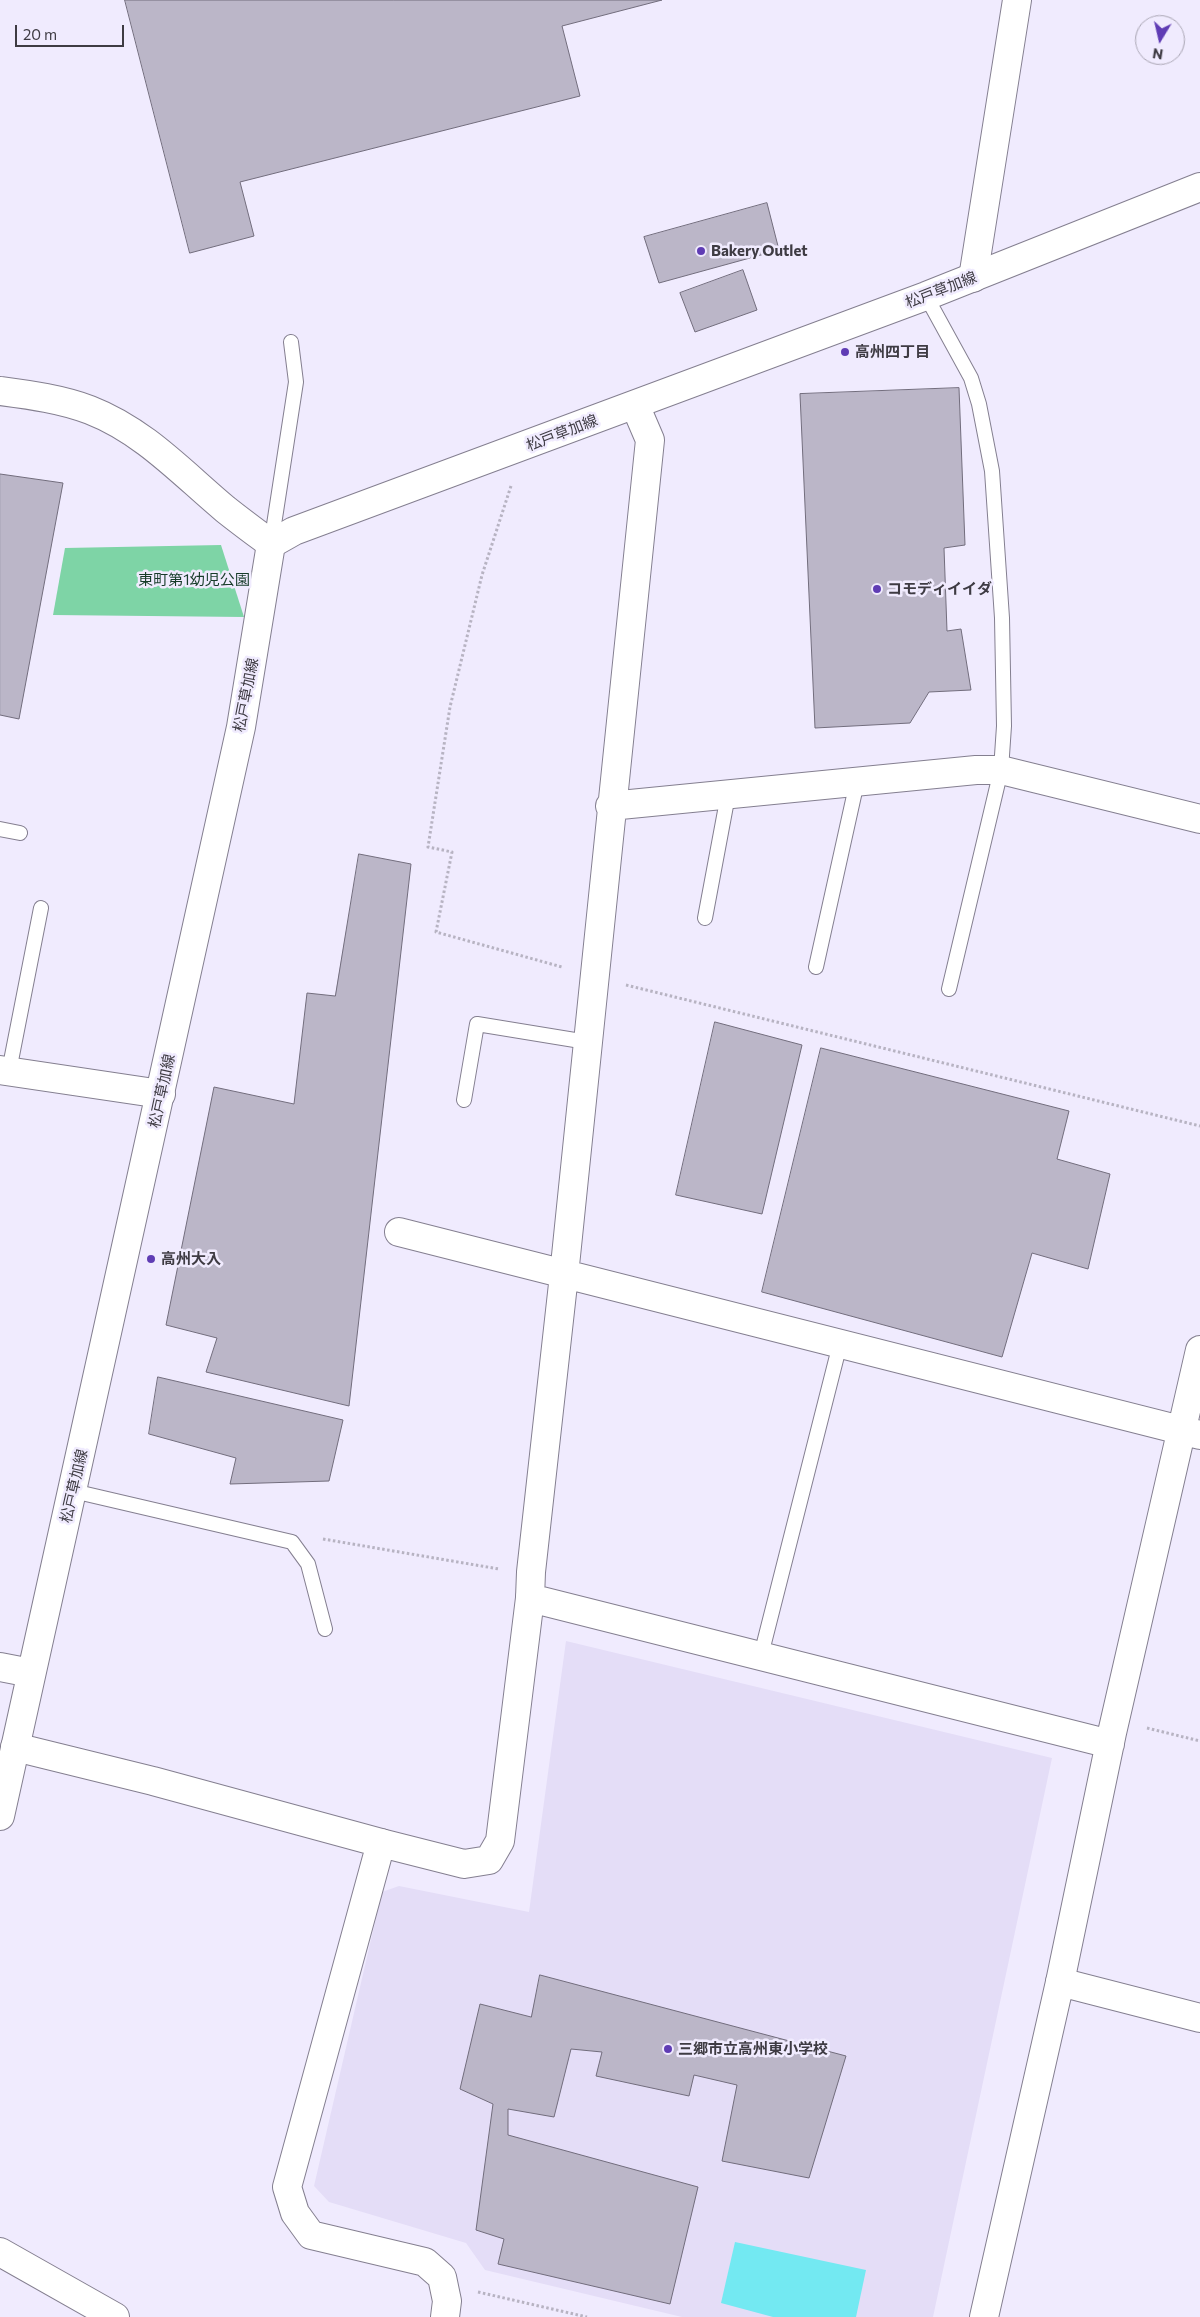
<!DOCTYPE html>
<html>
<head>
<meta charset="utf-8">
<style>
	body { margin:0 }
	#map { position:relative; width:1200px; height:2317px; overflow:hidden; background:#f0ebfe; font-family:Commissioner,sans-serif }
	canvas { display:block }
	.north { position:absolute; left:1135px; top:15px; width:50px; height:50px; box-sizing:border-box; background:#f0ebfe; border:1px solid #a9a5b3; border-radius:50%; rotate:189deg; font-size:14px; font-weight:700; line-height:20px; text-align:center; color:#3e3b43 }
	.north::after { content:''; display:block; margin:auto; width:18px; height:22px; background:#5f3cb4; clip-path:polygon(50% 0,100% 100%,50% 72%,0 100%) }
	.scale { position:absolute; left:15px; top:25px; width:109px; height:22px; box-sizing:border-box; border:2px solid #3e3b43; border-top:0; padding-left:6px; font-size:15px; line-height:18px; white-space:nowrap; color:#3e3b43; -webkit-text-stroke:4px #f0ebfe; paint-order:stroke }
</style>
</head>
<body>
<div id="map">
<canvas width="1200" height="2317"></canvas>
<div class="north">N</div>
<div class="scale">20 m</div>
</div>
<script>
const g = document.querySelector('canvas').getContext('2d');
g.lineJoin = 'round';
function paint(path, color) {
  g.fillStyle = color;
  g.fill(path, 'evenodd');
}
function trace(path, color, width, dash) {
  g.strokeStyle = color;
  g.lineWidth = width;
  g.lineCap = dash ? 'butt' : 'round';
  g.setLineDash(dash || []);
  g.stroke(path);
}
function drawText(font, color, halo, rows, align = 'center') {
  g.font = font + ' Commissioner,"Noto Sans JP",sans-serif';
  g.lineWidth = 5;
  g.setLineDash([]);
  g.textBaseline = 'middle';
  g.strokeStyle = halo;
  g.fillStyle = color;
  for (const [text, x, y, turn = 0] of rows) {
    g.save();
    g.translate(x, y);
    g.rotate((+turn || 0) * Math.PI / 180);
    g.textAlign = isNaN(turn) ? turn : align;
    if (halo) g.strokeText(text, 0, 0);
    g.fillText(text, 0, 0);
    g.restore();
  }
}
const built = new Path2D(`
	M566,1641l486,117 -119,559h-251l-197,-47 -19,-27 -137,-41 -15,-16 68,-294 17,-6 130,26z`);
const green = new Path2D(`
	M221,545l23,72 -191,-2 12,-67z`);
const water = new Path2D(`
	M735,2242l131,28 -10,47h-83l-52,-14z`);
const building = new Path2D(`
	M125,0h537l-100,26 18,70 -340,86 14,54 -64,17z
	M767,203l12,47 -120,33 -15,-46z
	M743,270l14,40 -62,22 -15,-39z
	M959,388l6,157 -21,3 3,83 14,-2 10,61 -42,2 -19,31 -95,5 -15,-334z
	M0,474l63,9 -44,236 -19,-4z
	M359,854l52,10 -62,542 -143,-34 11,-34 -51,-13 48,-238 80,17 13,-111 28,3z
	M715,1022l87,23 -40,169 -86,-19z
	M821,1048l248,63 -12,48 53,15 -22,95 -56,-16 -30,104 -240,-65z
	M158,1377l185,43 -14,61 -99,3 6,-26 -87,-24z
	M540,1975l306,81 -37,122 -87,-17 15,-76 -43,-10 -5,21 -93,-20 6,-24 -31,-3 -17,68 -46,-8v26l190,52 -28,117 -172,-40 6,-25 -28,-9 17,-126 -33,-15 20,-85 51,13z`);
const path = new Path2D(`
	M511,486l-29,89 -32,132 -22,140 24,5 -16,80 126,35
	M626,985l574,141
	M323,1539l176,30
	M1147,1728l53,13
	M478,2292l109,25`);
const service = new Path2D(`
	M926,296l45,82 8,26 13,67 10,147 2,108 -3,44 -52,219
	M271,544l25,-162 -5,-40
	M0,829l20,4
	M705,918l23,-123
	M816,967l41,-185
	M9,1071l32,-163
	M464,1100l13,-76 110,18
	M73,1491l219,51 16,22 17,65
	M761,1655l79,-311`);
const minor = new Path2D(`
	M635,405l15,35 -86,835 -33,297 -1,26 580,146
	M610,806l366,-36h25l199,49
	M0,1070l161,24
	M399,1232l801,203
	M0,1667l31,6
	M15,1747l138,34 228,62 -94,344 8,26 16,22 114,27 17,15 5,24 -2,16
	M1060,1982l52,-249 88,-383`);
const tertiary = new Path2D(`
	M973,278l44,-278
	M0,391c30,4 61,8 90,19 54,21 92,63 135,99 15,12 30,23 46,35
	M381,1843l83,21 25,-4 11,-19 30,-243
	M984,2317l76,-335 140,36`);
const primary = new Path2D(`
	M0,1816l241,-1089 30,-183 23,-13 632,-235 274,-109
	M0,2252l115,65`);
const markers = [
	[701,251,5,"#5f3cb4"],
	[845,352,5,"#5f3cb4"],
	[877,589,5,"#5f3cb4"],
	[151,1259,5,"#5f3cb4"],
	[668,2049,5,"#5f3cb4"]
];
const poiNames = [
	["Bakery Outlet",711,251],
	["高州四丁目",855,352],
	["コモディイイダ",887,589],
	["高州大入",161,1259],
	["三郷市立高州東小学校",678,2049]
];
const streetNames = [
	["松戸草加線",941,290,-21],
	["松戸草加線",562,433,-21],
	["松戸草加線",246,695,-79],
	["松戸草加線",162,1091,-78],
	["松戸草加線",74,1486,-77]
];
const parkNames = [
	["東町第1幼児公園",194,580]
];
paint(built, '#e4ddf7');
paint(green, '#7ed4a6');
paint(water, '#73e9f2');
paint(building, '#bbb6c8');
trace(building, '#726d7d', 1);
trace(service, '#847f90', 16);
trace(minor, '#847f90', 30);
trace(tertiary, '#847f90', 30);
trace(primary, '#847f90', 30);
trace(path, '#b7b3c2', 3, [2.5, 2.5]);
trace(service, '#fff', 14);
trace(minor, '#fff', 28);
trace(tertiary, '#fff', 28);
trace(primary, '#fff', 28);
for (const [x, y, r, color] of markers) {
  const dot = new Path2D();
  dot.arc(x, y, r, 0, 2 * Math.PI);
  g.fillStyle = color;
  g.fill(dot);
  trace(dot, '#f0ebfe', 2);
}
drawText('bold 15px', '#3e3b43', '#f0ebfe', poiNames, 'left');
drawText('15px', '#3e3b43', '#f0ebfe', streetNames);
drawText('15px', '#173c2a', '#f0ebfe', parkNames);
</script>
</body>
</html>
